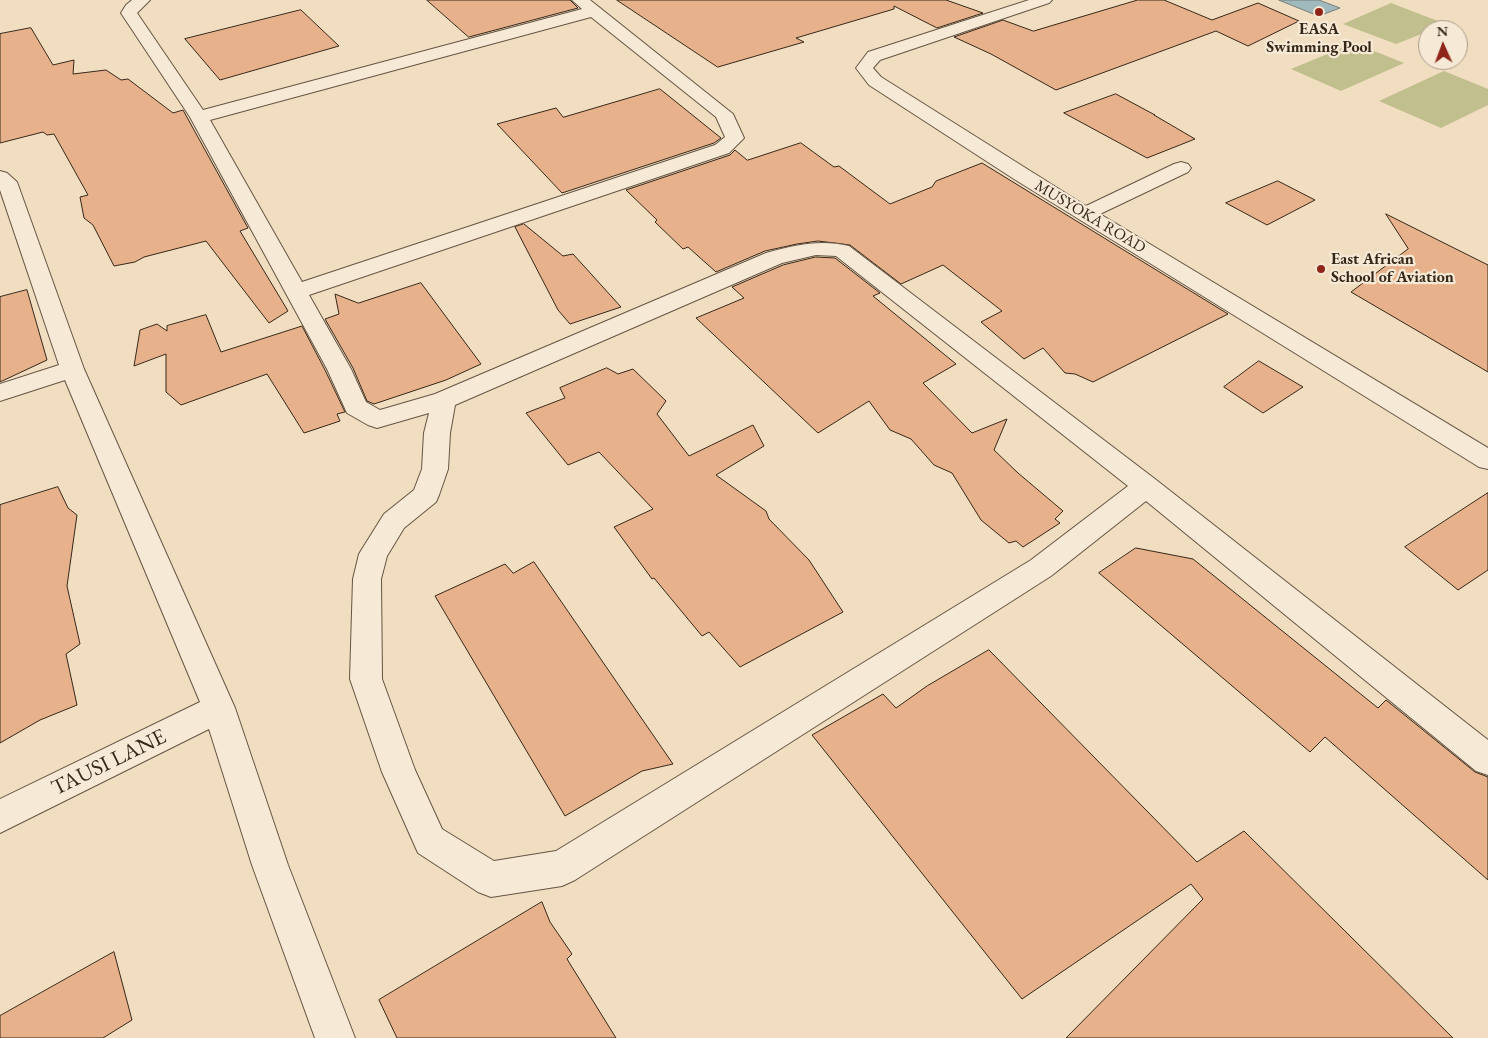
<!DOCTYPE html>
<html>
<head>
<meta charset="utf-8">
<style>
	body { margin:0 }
	#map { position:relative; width:1488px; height:1038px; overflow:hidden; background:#f1ddc0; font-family:"EB Garamond",serif }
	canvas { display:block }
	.north { position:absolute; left:1418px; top:20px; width:50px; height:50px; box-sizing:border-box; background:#f6e9d6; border:1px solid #a99c8a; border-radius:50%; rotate:358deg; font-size:14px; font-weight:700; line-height:20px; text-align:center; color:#362819 }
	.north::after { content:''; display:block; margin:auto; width:18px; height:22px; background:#8f2418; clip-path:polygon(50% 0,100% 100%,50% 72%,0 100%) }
</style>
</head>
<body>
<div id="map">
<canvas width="1488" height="1038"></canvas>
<div class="north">N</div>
</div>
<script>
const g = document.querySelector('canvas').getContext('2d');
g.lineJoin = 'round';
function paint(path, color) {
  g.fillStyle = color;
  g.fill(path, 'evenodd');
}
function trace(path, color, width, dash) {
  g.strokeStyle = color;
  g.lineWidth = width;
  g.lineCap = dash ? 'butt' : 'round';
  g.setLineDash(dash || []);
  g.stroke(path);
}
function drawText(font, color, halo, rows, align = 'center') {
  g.font = font + ' "EB Garamond",serif';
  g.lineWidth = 4.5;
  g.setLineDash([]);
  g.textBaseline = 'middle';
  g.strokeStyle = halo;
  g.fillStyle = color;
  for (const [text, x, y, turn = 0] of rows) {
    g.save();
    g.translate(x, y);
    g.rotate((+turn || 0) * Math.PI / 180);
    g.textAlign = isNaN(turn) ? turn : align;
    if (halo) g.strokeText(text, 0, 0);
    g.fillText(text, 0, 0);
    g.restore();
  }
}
const green = new Path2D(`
	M1391,3l65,25 -6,2h-22v4l-4,-1 -28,11 -53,-20z
	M1354,43l50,20 -63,28 -50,-22z
	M1444,71l44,18v16l-47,23 -62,-27z`);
const water = new Path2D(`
	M1279,0h40l21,8 -21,8z`);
const building = new Path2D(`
	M427,0h143l8,8 -109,29z
	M617,0h329l37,13 -46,15 -43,-22v3l-98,29 8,4 -86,25z
	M1138,0h26l48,20 46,-17 41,18 -51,25 -32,-15 -160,59 -65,-36 -37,-17 49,-17 30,11z
	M301,10l38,36 -119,34 -35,-41z
	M31,28l22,37 21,-5 -1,14 33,-4 15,10 7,-1 45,34 10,-3 65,118 -8,3 48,80 -19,12 -63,-82 -62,16 -9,5 -21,4 -21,-41 -9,-7 -4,-21 8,-2 -34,-61 -7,1 -4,-3 -43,11v-109z
	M660,89l61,49 -7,5 -152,50 -65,-69 59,-16 7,9z
	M1116,94l39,21h-1l41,24 -48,19 -83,-45z
	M801,143l33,24 5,-1 51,38 42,-17 4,-6 46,-18 246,151 -135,68 -18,-8 -10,-1 -22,-25 -19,11 -43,-37 21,-11 -59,-46 -42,19 -51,-39 -32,-4 -21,3 -32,7 -49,21 -28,-25 -5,2 -28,-27 2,-2 -31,-30 104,-35 5,-5 12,10z
	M1278,181l37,19 -48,25 -41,-22z
	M1386,214l102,51v107l-137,-80 57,-43z
	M524,224l39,32 10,-2 48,53 -51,17 -12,-14 -43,-83z
	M816,257l19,1 45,35 -7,3 83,68 -33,19 49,50 35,-14 -13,31 24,23 45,38 -8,8 5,4 -37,24 -7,-6 -7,2 -28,-23 -29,-47 -18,-8 -23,-26 -21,-9 -21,-29 -51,32 -122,-115 48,-20 -12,-11 51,-22z
	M421,283l60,81 -35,16 -72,24 -7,-3 -14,-33 -28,-49 14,-5 -4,-20 23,9z
	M27,290l20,70 -47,22v-85z
	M206,315l15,37 81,-26 23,44 20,42 -8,2 3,7 -36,12 -37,-59 -86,31 -15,-13v-38l-32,12 6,-36 17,-6 10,7v-5z
	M1259,361l44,26 -40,26 -39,-26z
	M607,368l11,6 15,-5 33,32 -9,13 32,42 64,-31 11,21 -48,29 50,36 3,8 40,41 34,52 -103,55 -31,-35 -7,4 -48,-58 -2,1 -38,-52 39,-18 -54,-57 -31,13 -42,-52 39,-15 -5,-10z
	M58,487l10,21 9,7 -10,71 13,58 -14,10 11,51 -37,15 -40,23v-238z
	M1488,493v77l-30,20 -53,-43z
	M1136,548l57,11 185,149 8,-8 89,72 13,5v103l-163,-143 -15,15 -211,-179z
	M534,562l139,202 -31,7 -77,45 -130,-220 70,-32 8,9z
	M989,650l208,212 47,-31 209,207h-387l137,-139 -12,-15 -169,115 -210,-264 71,-41 13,14 31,-22z
	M542,902l8,20 22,32 -5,5 49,79h-219l-18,-38z
	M114,952l18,68 -29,18h-103v-22z`);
const minor = new Path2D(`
	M132,0h18l-13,13 66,97 379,-101 -10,-9h18l143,114 11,24 -15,15 -420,142 42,74 15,33 14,8 55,-16 331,-141c27,-8 56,-14 83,-7l306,233 333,261v35l-12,-4 -330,-270 -95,75 -476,304 -13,6 -71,11 -13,-5 -60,-39 -36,-81 -32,-93 3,-100 6,-25 25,-40 30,-24 8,-21 2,-36 5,-20 -52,15 -9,-3 -21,-12 -20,-44 -137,-252 -69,-104 5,-8zM591,17l125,100 9,20 -10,8 -413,137 -92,-162zM816,255l20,1 292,230 -97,74 -475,291 -62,10 -52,-32 -27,-59 -33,-91 -1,-100 6,-23 17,-28 32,-26 3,-7 9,-26 2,-36 5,-28 327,-142z
	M1029,0h23l-3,3 -169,57 -7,8 8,9 205,129 88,-42 7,-2 7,2 3,4 -3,4 -88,42 388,234v21l-9,-2 -465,-288 -145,-94 -13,-17 12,-16z
	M0,171l7,2 10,9 67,187 151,339 53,157 67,173h-40l-63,-173 -43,-136 -209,104v-34l200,-97 -135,-322 -65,21v-17l59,-19 -59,-175z`);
const markers = [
	[1319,12,5,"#8f2418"],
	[1321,269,5,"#8f2418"]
];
const farPoinames = [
	["EASA",1319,30],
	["Swimming Pool",1319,48],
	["East African",1331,260,"left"],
	["School of Aviation",1331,278,"left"]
];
const farStreetnames = [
	["MUSYOKA ROAD",1090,217,31]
];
const nearStreetnames = [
	["TAUSI LANE",109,763,-26]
];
paint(green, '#c1bf8d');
paint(water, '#9fb9bd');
trace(water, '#757f7b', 1);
paint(building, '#e7b18b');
trace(building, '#362819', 1);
trace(minor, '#655543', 2);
paint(minor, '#f6e9d6');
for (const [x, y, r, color] of markers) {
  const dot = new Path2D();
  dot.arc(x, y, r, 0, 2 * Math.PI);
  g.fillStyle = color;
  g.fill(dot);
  trace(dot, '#f6e9d6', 2);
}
drawText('bold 16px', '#362819', '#f6e9d6', farPoinames);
drawText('16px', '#362819', '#f6e9d6', farStreetnames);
drawText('22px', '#362819', '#f6e9d6', nearStreetnames);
</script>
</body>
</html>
